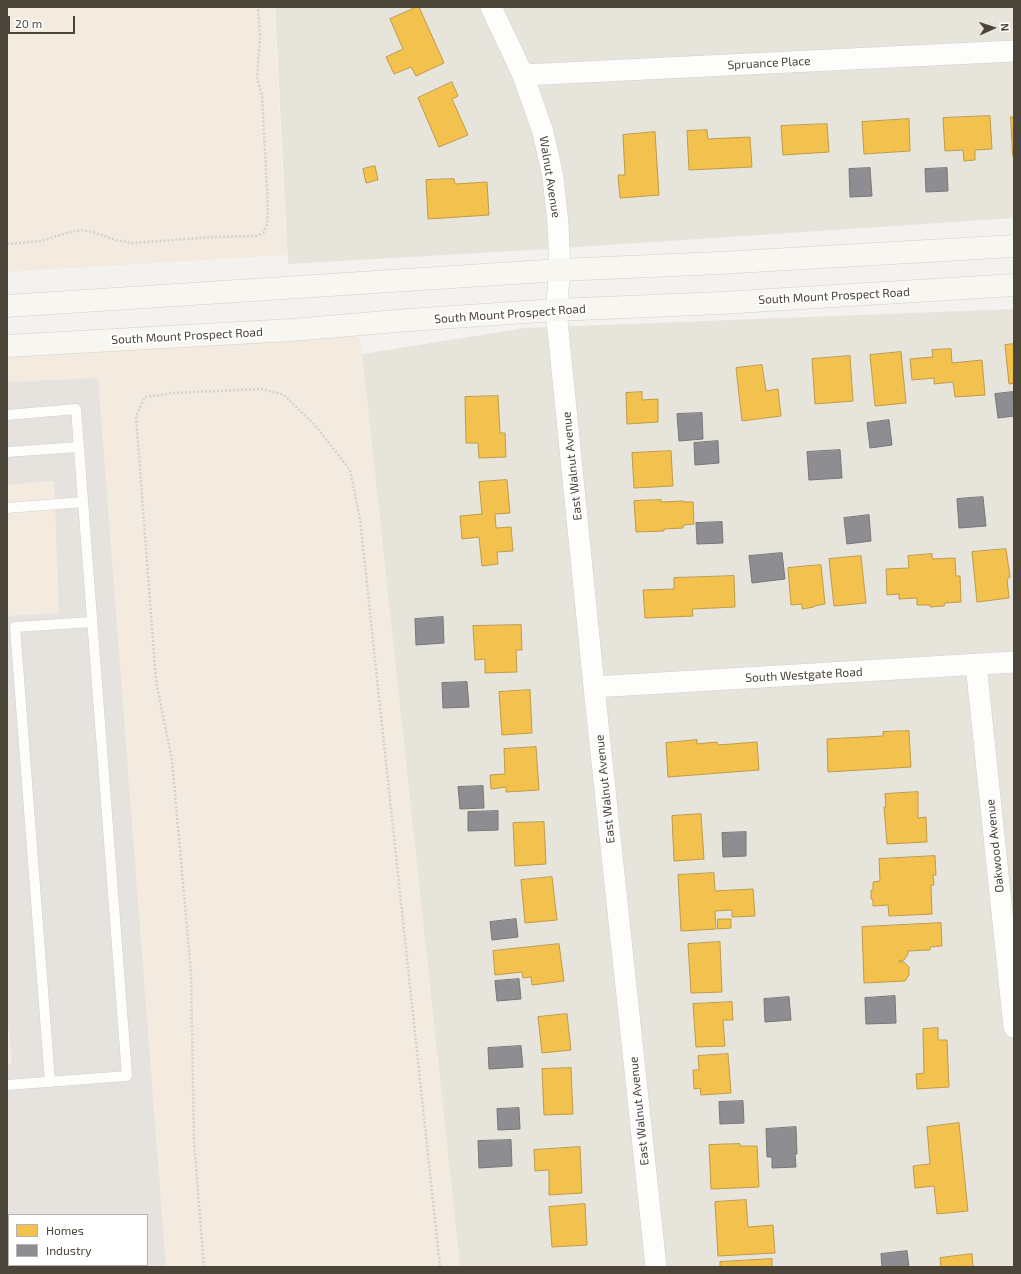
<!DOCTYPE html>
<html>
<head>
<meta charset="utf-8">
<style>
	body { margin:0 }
	#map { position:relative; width:1021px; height:1274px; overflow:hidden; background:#f4f2ee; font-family:"Exo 2",sans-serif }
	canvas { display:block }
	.frame { position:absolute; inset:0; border:8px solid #4b4439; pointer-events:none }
	.legend { position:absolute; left:8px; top:1214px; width:140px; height:52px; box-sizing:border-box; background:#fff; border:1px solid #b7b4b0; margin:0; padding:5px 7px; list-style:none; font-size:12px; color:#4b4439 }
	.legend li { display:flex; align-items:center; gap:8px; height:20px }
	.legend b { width:20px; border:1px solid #b7b4b0 }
	.north { position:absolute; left:973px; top:8px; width:40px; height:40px; -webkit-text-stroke:3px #fff; paint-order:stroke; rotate:87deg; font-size:11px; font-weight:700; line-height:16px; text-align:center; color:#4b4439 }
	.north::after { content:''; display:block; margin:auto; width:14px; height:18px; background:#4b4439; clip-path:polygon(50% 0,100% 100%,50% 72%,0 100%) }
	.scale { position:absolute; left:8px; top:16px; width:67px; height:18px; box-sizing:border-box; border:2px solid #4b4439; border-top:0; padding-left:5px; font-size:12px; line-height:14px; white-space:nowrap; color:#4b4439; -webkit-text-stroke:3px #fff; paint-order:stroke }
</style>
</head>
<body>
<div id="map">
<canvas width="1021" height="1274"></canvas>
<div class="frame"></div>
<ul class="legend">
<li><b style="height:11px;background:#f2c14e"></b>Homes</li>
<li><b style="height:11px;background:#8d8d92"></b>Industry</li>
</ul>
<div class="north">N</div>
<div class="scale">20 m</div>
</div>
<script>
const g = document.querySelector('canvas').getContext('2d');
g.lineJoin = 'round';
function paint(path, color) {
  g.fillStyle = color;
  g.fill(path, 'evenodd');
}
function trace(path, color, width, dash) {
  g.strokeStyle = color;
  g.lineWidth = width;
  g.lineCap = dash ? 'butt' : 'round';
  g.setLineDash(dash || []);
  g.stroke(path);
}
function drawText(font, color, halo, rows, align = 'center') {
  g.font = font + ' "Exo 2",sans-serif';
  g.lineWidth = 4;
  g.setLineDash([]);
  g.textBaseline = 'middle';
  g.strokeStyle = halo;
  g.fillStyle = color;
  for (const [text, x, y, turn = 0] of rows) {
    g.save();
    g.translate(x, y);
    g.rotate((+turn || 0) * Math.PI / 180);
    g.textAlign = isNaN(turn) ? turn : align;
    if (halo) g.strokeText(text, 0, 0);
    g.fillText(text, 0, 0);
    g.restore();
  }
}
const residential = new Path2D(`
	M275,7h739v211l-482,32 -244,14z
	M1014,309v958h-554l-98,-913 163,-26z`);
const commercial = new Path2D(`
	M7,7h267l13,248 -280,17z
	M359,333l3,21 98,913h-453v-912zM9,1215h138v50h-138z`);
const parking = new Path2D(`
	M98,378l68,889h-159v-202l5,-1 -5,-53v-395l52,-3 -5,-132 -47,4v-103zM9,1215h138v50h-138z`);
const homes = new Path2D(`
	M417,7h2l25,56 -28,13 -5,-9 -17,7 -8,-17 17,-8 -13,-30z
	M452,82l6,14 -6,3 16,36 -29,12 -21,-49z
	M990,116l2,33 -17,1v10l-11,1 -1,-11 -18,1 -2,-33z
	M1011,117h3v38l-1,1z
	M909,119l1,32 -46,3 -2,-32z
	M827,124l2,28 -46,3 -2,-29z
	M707,130l1,9 42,-2 2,30 -63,3 -2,-39z
	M655,132l4,63 -39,3 -2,-23h7l-2,-40z
	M375,166l3,14 -12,3 -3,-14z
	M454,179l1,5 32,-2 2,33 -61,4 -2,-39z
	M1014,344v39l-5,1 -4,-39z
	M951,349l1,14 30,-3 3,35 -30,2 -2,-15 -19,2v-6l-22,2 -2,-21 23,-2 -1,-7z
	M901,352l5,51 -31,3 -5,-51z
	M850,356l3,45 -38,3 -3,-45z
	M762,365l4,26 12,-2 3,27 -39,5 -6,-53z
	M642,392v8l16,-1v23l-31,2 -1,-31z
	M498,396l2,37h5l1,24 -27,1 -1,-15h-12l-1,-46z
	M671,451l2,35 -39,2 -2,-35z
	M507,480l3,33 -15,1 1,14 15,-1 2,24 -16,1 1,12 -16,2 -3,-29 -17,2 -2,-23 22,-2 -3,-32z
	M661,500v2l22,-1v1h10l1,22 -11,1v3l-19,1v2l-28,1 -2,-31z
	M1006,549l4,28 -3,2 2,19 -32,4 -5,-50z
	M932,554v5l23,-1 1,18h4l1,26 -16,1 -1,3 -14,1v-2h-13v-7l-18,1v-5l-12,1 -1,-26 23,-1 -1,-12z
	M861,556l5,47 -32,3 -5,-47z
	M821,565l4,39 -11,2v1l-12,2v-5l-11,1 -3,-37z
	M734,576l1,31 -43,2 1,7 -48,2 -2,-28 31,-1v-11z
	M521,625l1,25h-6l1,22 -32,1v-14l-10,1 -2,-34z
	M530,690l2,43 -30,2 -3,-43z
	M909,731l2,36 -83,5 -1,-33 56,-3v-4z
	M697,740v4l20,-2 1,3 39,-3 2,28 -91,7 -2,-34z
	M536,747l3,43 -33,2v-5l-15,2 -1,-14 15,-1 -1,-25z
	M918,792v26l8,-1 1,25 -40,2 -3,-37h2l-1,-13z
	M701,814l3,45 -30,2 -2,-45z
	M544,822l2,42 -31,2 -2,-43z
	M935,856l1,19h-3l1,10h-3l1,29 -43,2 -1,-11 -15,1v-7h-2v-9h2v-8l7,-1 -1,-22z
	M714,873l1,18 38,-2 2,27 -23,1v-7l-17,1 1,18 -35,2 -3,-56z
	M552,877l5,43 -32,3 -4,-43z
	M718,919h13v9l-13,1z
	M941,923l1,23 -12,1v3l-22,1v3l-4,6 -5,1v1h5l5,5v8l-4,6 -41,2 -2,-56z
	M720,942l2,50 -31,1 -3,-49z
	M559,944l5,37 -32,4 -1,-8 -8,1 -1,-6 -27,3 -2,-24z
	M732,1002l1,18h-10l2,26 -29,1 -3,-43z
	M567,1014l4,36 -29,3 -4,-36z
	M938,1028v12h9l2,47 -32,2 -1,-15 8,-1 -1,-44z
	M728,1054l3,39 -30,2 -1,-7 -6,1 -1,-19h6l-1,-14z
	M571,1068l2,46 -29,1 -2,-46z
	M959,1123l9,88 -31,3 -3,-28 -19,2 -2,-22 17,-2 -3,-37z
	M740,1144v2h17l2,41 -48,2 -2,-44z
	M580,1147l2,46 -33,2v-25l-14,1 -1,-21z
	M746,1200l2,27 25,-2 2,28 -57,3 -3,-54z
	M585,1204l2,41 -35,2 -3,-40z
	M972,1254l1,13h-32l-1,-9z
	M772,1259v8h-52v-5z`);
const industry = new Path2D(`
	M870,168l2,28 -22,1 -1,-28z
	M947,168l1,23 -22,1 -1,-23z
	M1013,392l1,24 -16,2 -3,-24z
	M702,413l1,26 -24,2 -2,-27z
	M889,420l3,25 -22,3 -3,-25z
	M718,441l1,22 -24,2 -1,-22z
	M840,450l2,28 -33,2 -2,-28z
	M983,497l3,29 -27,2 -2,-29z
	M869,515l2,26 -24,3 -3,-26z
	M722,522l1,21 -26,1 -1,-21z
	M782,553l3,26 -33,4 -3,-27z
	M443,617l1,26 -28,2 -1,-26z
	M467,682l2,25 -26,1 -1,-25z
	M483,786l1,22 -24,1 -2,-22z
	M498,811v19l-30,1v-19z
	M746,832v24l-23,1 -1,-24z
	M516,919l2,18 -26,3 -2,-18z
	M519,979l2,20 -24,2 -2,-20z
	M895,996l1,27 -30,1 -1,-26z
	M789,997l2,23 -26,2 -1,-23z
	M521,1046l2,21 -34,2 -1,-21z
	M743,1101l1,22 -24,1 -1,-22z
	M519,1108l1,21 -22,1 -1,-21z
	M796,1127l1,27h-2l1,13 -24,1v-11h-5l-1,-28z
	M511,1140l1,26 -33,2 -1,-27z
	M907,1251l2,16h-27l-1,-13z`);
const path = new Path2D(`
	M7,244l34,-3 29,-9 11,-2 12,2 23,8 16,3 82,-6 43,-1 7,-4 3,-8 1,-16 -6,-113 -5,-17 3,-39 -2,-32
	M204,1267l-10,-125 -3,-169 -19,-213 -16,-79 -20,-265 9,-19 28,-4 89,-4 22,6 31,30 35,45 10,49 80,748`);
const service = new Path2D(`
	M7,415l69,-6 51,667 -120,9
	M7,452l72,-5
	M7,508l76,-6
	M50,1082l-35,-455 77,-5`);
const minor = new Path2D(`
	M491,7l32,68 20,57 10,45 5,47 2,46 -4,40 38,377 62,580
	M523,75l491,-24
	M976,664l38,363
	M594,687l420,-25`);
const secondary = new Path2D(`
	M7,306l553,-36 159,-7 295,-17
	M7,346l285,-16 117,-10 147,-10 165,-7 293,-18`);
const streetNames = [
	["Spruance Place",769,63,-3],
	["Walnut Avenue",550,177,81],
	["South Mount Prospect Road",834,296,-3],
	["South Mount Prospect Road",510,314,-4],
	["South Mount Prospect Road",187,336,-3],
	["East Walnut Avenue",572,466,-96],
	["South Westgate Road",804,675,-3],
	["East Walnut Avenue",605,789,-96],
	["Oakwood Avenue",995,846,-96],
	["East Walnut Avenue",639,1111,-96]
];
paint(residential, '#e7e4dc');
paint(commercial, '#f3ebdf');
paint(parking, '#e6e3df');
paint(homes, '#f2c14e');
trace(homes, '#c09c48', 1);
paint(industry, '#8d8d92');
trace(industry, '#797777', 1);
trace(service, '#d2d0cb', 11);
trace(minor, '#d2d0cb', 22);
trace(secondary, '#d3cfc5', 23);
trace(path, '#d3d2cc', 2.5, [2, 2]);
trace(service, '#fdfdfc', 10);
trace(minor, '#fdfdfc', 21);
trace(secondary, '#f7f6f1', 22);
drawText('12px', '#4b4439', '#fff', streetNames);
</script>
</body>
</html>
